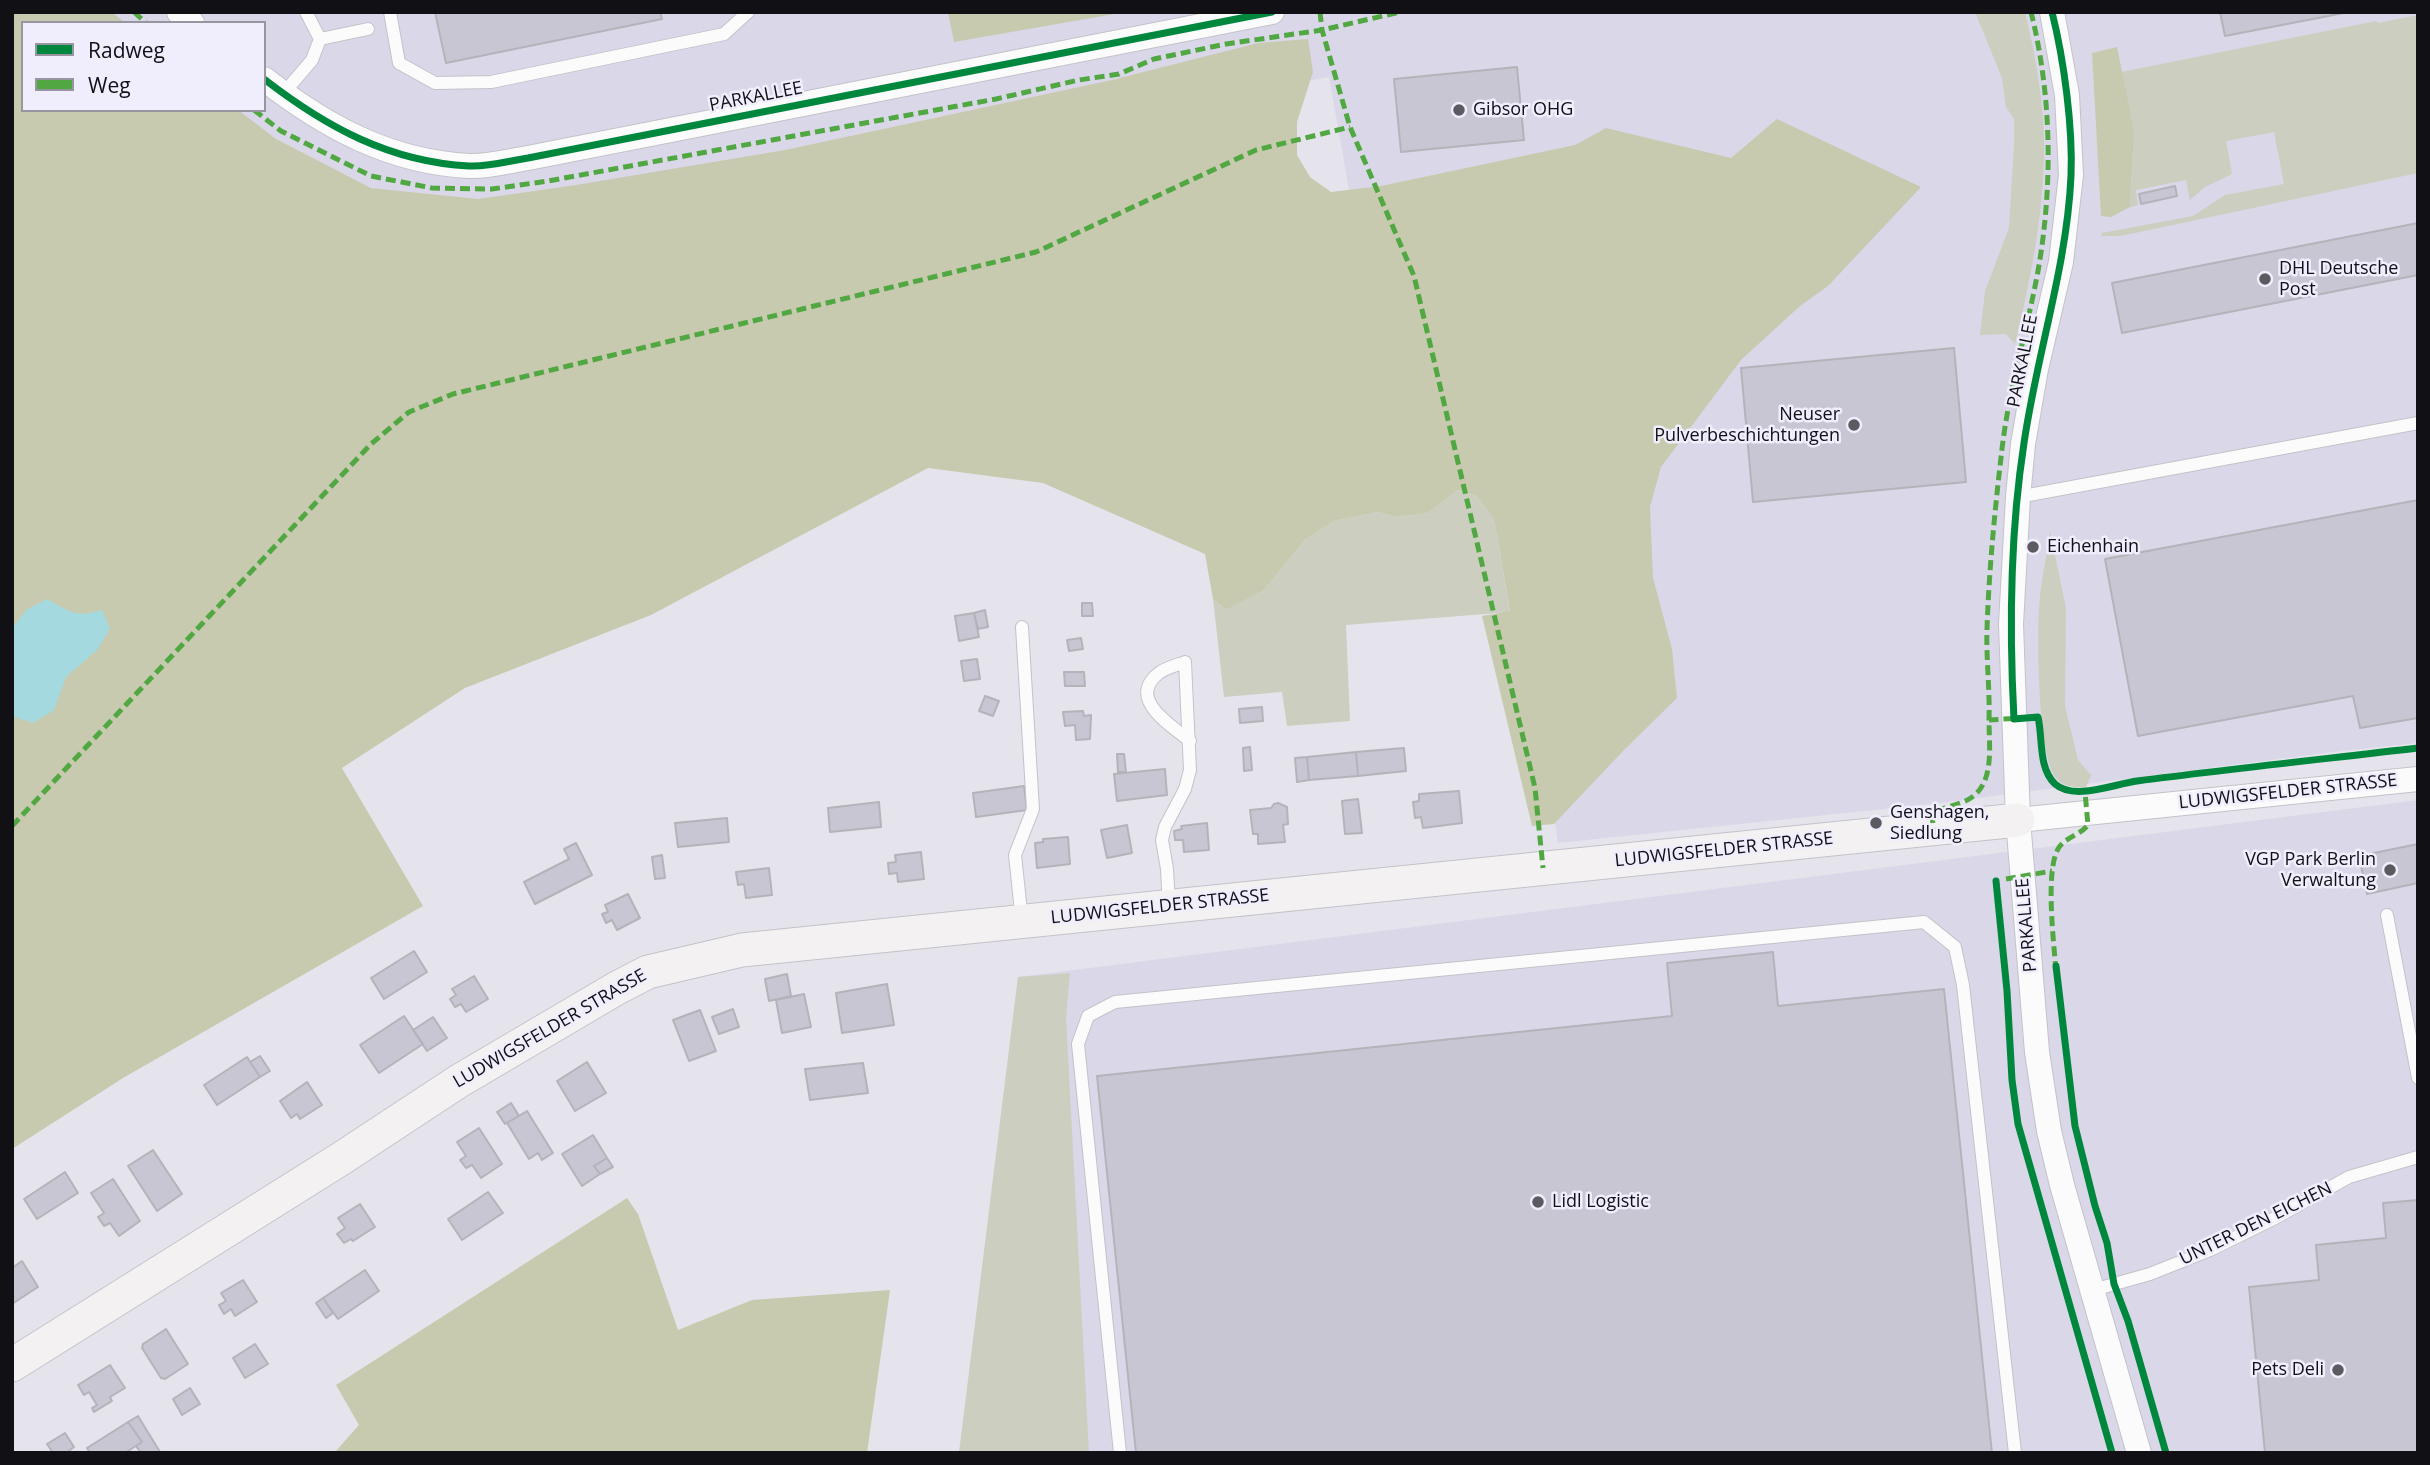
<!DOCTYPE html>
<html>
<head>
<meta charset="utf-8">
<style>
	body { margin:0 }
	#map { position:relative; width:2430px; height:1465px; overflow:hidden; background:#e5e4ec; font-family:"Open Sans",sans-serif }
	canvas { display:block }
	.frame { position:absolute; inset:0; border:14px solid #111015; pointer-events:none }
	.legend { position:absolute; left:21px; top:21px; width:245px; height:91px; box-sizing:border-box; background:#f0edfd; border:2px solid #9795a0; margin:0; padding:9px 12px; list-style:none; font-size:21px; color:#111015 }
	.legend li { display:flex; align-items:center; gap:14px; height:35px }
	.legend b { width:35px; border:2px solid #9795a0 }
</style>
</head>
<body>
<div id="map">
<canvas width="2430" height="1465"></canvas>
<div class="frame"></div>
<ul class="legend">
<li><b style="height:9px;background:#00873e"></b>Radweg</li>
<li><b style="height:9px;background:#51a842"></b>Weg</li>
</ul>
</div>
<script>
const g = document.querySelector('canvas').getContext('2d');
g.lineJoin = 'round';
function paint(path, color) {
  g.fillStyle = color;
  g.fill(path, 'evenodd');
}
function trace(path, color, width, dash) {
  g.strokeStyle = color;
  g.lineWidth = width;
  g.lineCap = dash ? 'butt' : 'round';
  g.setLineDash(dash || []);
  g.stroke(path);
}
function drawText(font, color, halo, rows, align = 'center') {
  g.font = font + ' "Open Sans",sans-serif';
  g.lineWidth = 5;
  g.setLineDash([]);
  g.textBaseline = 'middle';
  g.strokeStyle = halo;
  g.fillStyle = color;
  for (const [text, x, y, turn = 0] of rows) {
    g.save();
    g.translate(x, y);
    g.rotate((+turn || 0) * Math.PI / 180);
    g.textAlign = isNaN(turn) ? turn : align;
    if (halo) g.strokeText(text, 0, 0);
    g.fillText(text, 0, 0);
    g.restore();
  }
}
const built = new Path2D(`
	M83,12h2335v731l-77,8 -409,53 -374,39 -9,-61 114,-87 -312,-494 -22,-124 -897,163 -234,-130h66v-87h-169z
	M2418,800v653h-1459l59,-476z`);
const green = new Path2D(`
	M1975,12h50c11,45 20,96 19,143 -1,64 -14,127 -29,189l-9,-10 -26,1 5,-44 24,-63 5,-83v-26l-8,-12 -4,-29z
	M2418,15v158l-297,63h-20l1,-3 91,-17 32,-21 59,-11 -10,-52 -48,9 6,33 -27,13 -15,13 -4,-20 -50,10 2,15 -8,2 4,-76 -13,-59 255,-51 2,2z
	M1458,490l19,6 17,23 16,93 -164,13 4,96 -63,5 -5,-34 -58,5 -11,-98 13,11 37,-19 42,-51 29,-19 44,-9 18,5 32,-4z
	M2050,531l16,77 -1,98 13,54 13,15 -5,12c-10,1 -21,0 -29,-8 -19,-18 -20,-140 -18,-169 1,-27 8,-53 11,-79z
	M1070,973l-4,44 23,436h-130l59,-476z`);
const forest = new Path2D(`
	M12,12h100l13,11h-102v87h215l38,29 95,49 107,11 98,-14 209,-35 327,-70 146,-37 50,-4 5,33 -16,50v33l13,22 21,15 50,-6 194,-41 31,-17 125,30 46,-39 144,68 -93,99 -28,20 -59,54 -80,107 -11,40 3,71 19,71 5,49 -53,52 -70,74 -22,2 -50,-210 28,-5 -16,-92 -17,-23 -19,-6 -30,23 -32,4 -18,-5 -44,9 -29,19 -42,51 -37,19 -13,-11 -8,-45 -162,-71 -115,-15 -277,147 -186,73 -123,80 81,138 -300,172 -111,71z
	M948,12h178l-172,30z
	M2117,47l17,84 -4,76 -19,10 -10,-1 -9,-163z
	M627,1198l11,16 40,116 74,-30 138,-10 -23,163h-533l25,-28 -23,-40z`);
const water = new Path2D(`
	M47,599c23,13 29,19 55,11l8,19 -13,21 -31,27 -12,33 -21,13 -21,-7v-87l14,-19z`);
const building = new Path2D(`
	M435,12h225l2,7 -216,44z
	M2220,12h129l-124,24z
	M1517,67l7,73 -123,12 -7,-73z
	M2175,186l2,10 -36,8 -2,-10z
	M2418,223v52l-296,58 -10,-50z
	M1954,348l12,134 -213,20 -12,-134z
	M2418,500v218l-58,10 -7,-32 -215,40 -33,-177z
	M1082,603h10l1,13h-11z
	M985,610l3,17 -10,2 -4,-16z
	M974,613l5,24 -20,4 -4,-25z
	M1081,638l2,11 -14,2 -2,-11z
	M977,659l3,20 -16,2 -3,-20z
	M1064,672h20l1,14h-20z
	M985,696l14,5 -6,15 -14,-5z
	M1262,707l1,14 -23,2 -1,-14z
	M1083,711l1,5 7,-1 -1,24 -14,1 -1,-15 -10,1 -2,-14z
	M1250,747l2,23 -8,1 -1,-23z
	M1404,748l2,23 -48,5 -2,-24z
	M1356,752l2,24 -49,4 -2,-23z
	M1117,754h7l2,18h-8z
	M1307,757l2,23 -12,2 -2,-24z
	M1165,769l2,26 -50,6 -3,-27z
	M1024,786l3,24 -51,7 -3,-24z
	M1459,791l3,32 -39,5 -2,-11 -6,1 -2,-16 6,-1v-7z
	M1358,799l4,34 -17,1 -3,-33z
	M879,802l2,25 -51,5 -2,-24z
	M1278,803l9,4 1,17 -5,1 2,17 -27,2v-10h-5l-3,-24 21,-2 3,-4z
	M727,818l2,24 -51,5 -3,-24z
	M1207,823l2,27 -25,2 -1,-12h-8l-1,-9 8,-2 -1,-3z
	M1127,825l5,28 -25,5 -6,-28z
	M1068,837l2,27 -33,4 -2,-25 8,-1v-3z
	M576,843l16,32 -57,29 -11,-22 45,-23 -5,-10z
	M2418,844v39l-51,11 -8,-38z
	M921,852l3,27 -26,3 -1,-9 -8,1 -1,-11 8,-1 -1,-7z
	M662,855l3,23 -10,1 -3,-22z
	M769,868l3,27 -26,3 -2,-14 -6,1 -2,-13z
	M628,894l12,24 -23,12 -5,-10 -6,3 -4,-9 6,-2 -3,-7z
	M414,951l13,21 -43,27 -13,-21z
	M1773,952l5,54 166,-17 48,464h-856l-39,-377 575,-60 -5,-53z
	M787,974l4,22 -22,5 -4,-22z
	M474,976l14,23 -22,13 -5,-8 -6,3 -5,-8 6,-4 -4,-6z
	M887,984l7,41 -52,8 -6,-40z
	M804,994l7,33 -29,6 -6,-33z
	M733,1009l6,18 -20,7 -7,-17z
	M700,1010l16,41 -27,10 -16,-41z
	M404,1016l19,28 -44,29 -19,-28z
	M433,1017l14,21 -20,13 -14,-21z
	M260,1056l10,15 -10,6 -10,-15z
	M247,1057l13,20 -43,28 -13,-20z
	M587,1062l19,31 -31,18 -18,-30z
	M863,1063l5,30 -58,7 -5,-31z
	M307,1082l15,23 -22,14 -3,-5 -6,4 -11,-17z
	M511,1103l8,13 -14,8 -8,-12z
	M527,1111l26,42 -11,7 -4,-7 -9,6 -22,-36z
	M479,1128l23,36 -21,14 -9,-13 -6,3 -6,-8 6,-4 -9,-14z
	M593,1135l14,23 -13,8 6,8 -18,12 -20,-32z
	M153,1150l29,44 -25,17 -29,-45z
	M607,1158l6,9 -13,7 -6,-8z
	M65,1172l13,21 -41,26 -13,-20z
	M113,1179l27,42 -21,15 -9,-13 -6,3 -6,-9 6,-4 -13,-20z
	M488,1192l15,21 -41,27 -14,-21z
	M2418,1200v253h-153l-16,-166 70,-7 -3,-35 70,-7 -3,-35z
	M360,1204l15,23 -22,14 -2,-2 -7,4 -7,-9 8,-6 -7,-10z
	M22,1261l16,26 -26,17v-36z
	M365,1270l14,21 -41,28 -15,-21z
	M243,1280l14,22 -22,14 -4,-7 -7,5 -5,-9 7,-4 -5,-8z
	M323,1298l10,15 -7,5 -10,-15z
	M166,1329l22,35 -23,15 -4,-1 -19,-30 1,-4z
	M255,1344l13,20 -23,14 -12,-20z
	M110,1365l15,23 -15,9 2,4 -18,11 -2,-4 5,-3 -8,-13 -5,3 -6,-10z
	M190,1388l10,16 -18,11 -9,-16z
	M138,1416l22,36 -2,1h-17l-5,-7 6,-4 -14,-20z
	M128,1422l14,20 -17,11h-35l-3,-5z
	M65,1433l9,14 -8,6h-13l-6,-9z`);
const lane = new Path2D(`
	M306,12l14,27
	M390,12l9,51 36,20 56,-1 233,-48 24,-22
	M283,94l29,-34 8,-21 48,-10
	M2018,497l400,-74
	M1169,906l-2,-37 -5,-29 3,-13 20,-38 5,-19 -5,-108c-8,3 -20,6 -26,11 -33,26 12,52 31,68
	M2387,915l31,163
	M1022,921l-7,-66 18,-46 -11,-182
	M2093,1290l57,-16 60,-24 67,-33 72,-40 69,-20
	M1120,1453l-42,-409 10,-28 27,-14 809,-80 31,25 8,38 52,468`);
const street = new Path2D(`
	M179,12l13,11
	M2052,12l15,83 4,80 -10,87 -25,107 -13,75 -5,53 -7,127 7,196 19,232 12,79 13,54 77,268
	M264,79c62,48 126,83 205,87 19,1 40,-5 59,-8l744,-146
	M2018,820l400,-41`);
const secondary = new Path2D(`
	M12,1365l330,-207 117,-77 158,-93 31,-16 94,-22 1276,-130`);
const quiet = new Path2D(`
	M134,12l12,11
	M1320,12l2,18 28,97 64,149 121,512 8,80
	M254,110l27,21 90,45 61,12 60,1 56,-8 448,-82 83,-19 40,-6 35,-15 72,-15 96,-14 78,-18
	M1989,720c1,-31 -3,-61 -2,-91 2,-60 8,-121 15,-180 7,-61 25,-118 36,-178 15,-85 14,-175 -7,-259
	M12,826l359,-382 38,-32 44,-18 583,-142 220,-102 94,-23
	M1934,838l-2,-25c10,-5 20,-7 31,-11 33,-13 26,-53 26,-82l32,-2
	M2006,879l46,-8
	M2056,971c-2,-27 -11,-99 2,-122 7,-12 21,-13 30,-24l-3,-33`);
const cycleway = new Path2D(`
	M2052,12c12,48 21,115 19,164 -4,90 -34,177 -47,267 -14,91 -15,184 -10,276l24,-2c5,21 0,51 17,67 19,17 59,0 82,-3 93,-12 187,-22 281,-33
	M264,79c62,48 126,83 205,87 19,1 40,-5 59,-8l744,-146
	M1996,881l11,110 5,89 6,44 94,329
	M2056,966l19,160 20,80 12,37 7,41 14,37 38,132`);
const markers = [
	[1459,110,7,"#5b5a60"],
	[2265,279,7,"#5b5a60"],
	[1854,425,7,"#5b5a60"],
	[2033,547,7,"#5b5a60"],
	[1876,823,7,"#5b5a60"],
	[2390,870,7,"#5b5a60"],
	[1538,1202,7,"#5b5a60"],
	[2338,1370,7,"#5b5a60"]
];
const streetNames = [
	["PARKALLEE",756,97,-11],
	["PARKALLEE",2023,361,-79],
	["LUDWIGSFELDER STRASSE",2288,792,-6],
	["LUDWIGSFELDER STRASSE",1724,850,-6],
	["LUDWIGSFELDER STRASSE",1160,907,-6],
	["PARKALLEE",2027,925,-95],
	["LUDWIGSFELDER STRASSE",550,1029,-30],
	["UNTER DEN EICHEN",2256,1224,-26]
];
const poiNames = [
	["Gibsor OHG",1473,110],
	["DHL Deutsche",2279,269],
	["Post",2279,290],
	["Neuser",1840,415,"right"],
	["Pulverbeschichtungen",1840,436,"right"],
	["Eichenhain",2047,547],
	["Genshagen,",1890,813],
	["Siedlung",1890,834],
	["VGP Park Berlin",2376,860,"right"],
	["Verwaltung",2376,881,"right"],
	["Lidl Logistic",1552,1202],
	["Pets Deli",2324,1370,"right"]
];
paint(built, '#dad8e8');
paint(green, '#cccebf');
paint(forest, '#c7caaf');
paint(water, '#a4dadf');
paint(building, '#c8c6d3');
trace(building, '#b4b3b9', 2);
trace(lane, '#c3c2c9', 14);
trace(street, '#c3c2c9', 26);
trace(secondary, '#c3c2c9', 35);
trace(lane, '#fbfbfc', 12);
trace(street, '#fbfbfc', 24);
trace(secondary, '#f4f1f2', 33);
trace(quiet, '#51a842', 5, [10, 5]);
trace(cycleway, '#00873e', 7);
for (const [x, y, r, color] of markers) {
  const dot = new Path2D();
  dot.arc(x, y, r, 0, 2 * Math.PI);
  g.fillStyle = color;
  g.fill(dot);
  trace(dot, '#f0edfd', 2.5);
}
drawText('18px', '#111015', '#f0edfd', streetNames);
drawText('18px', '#111015', '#f0edfd', poiNames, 'left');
</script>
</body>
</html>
